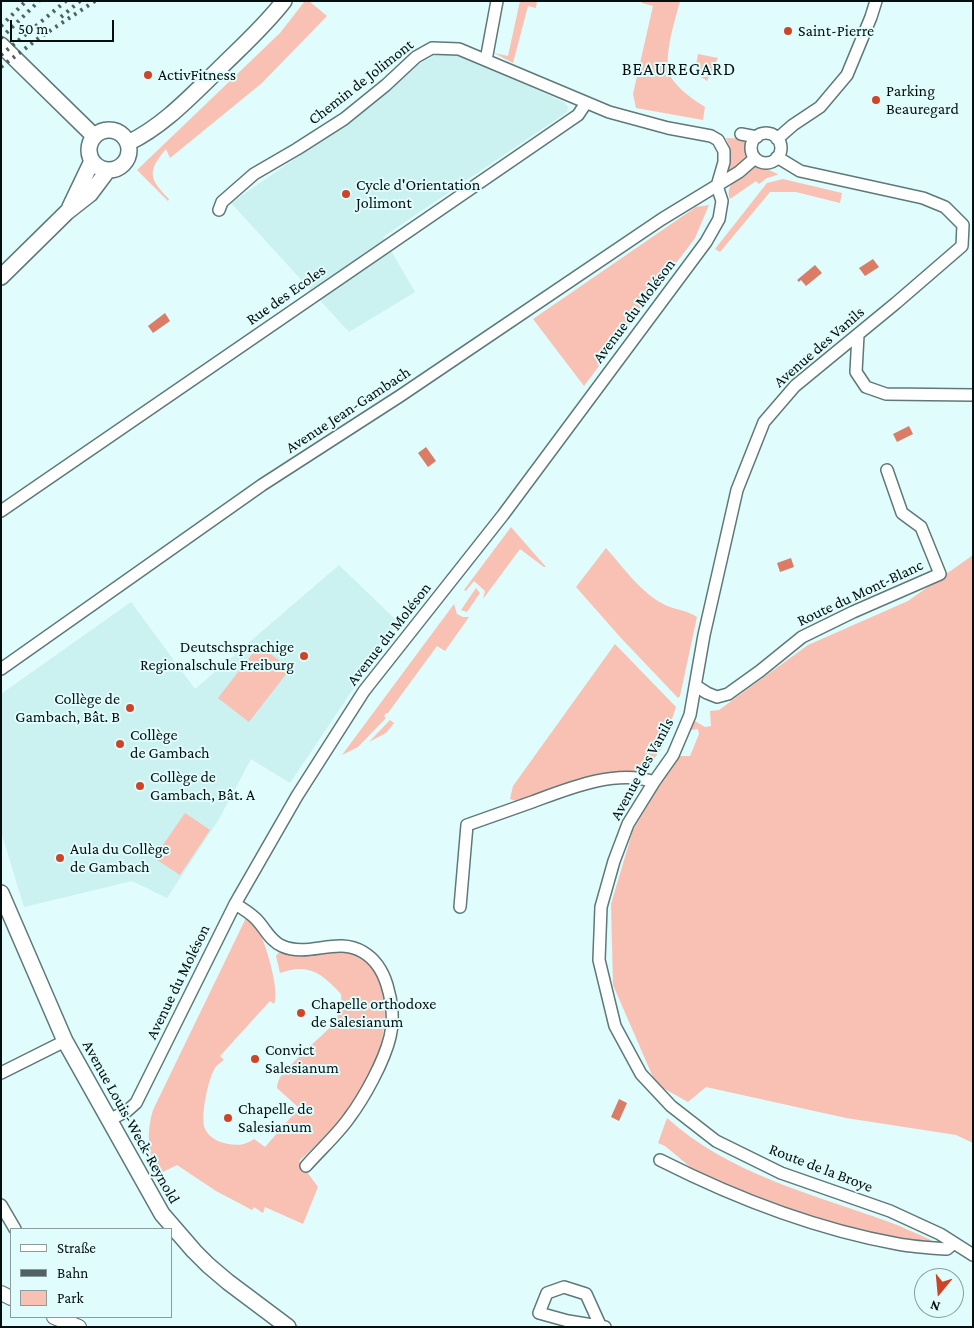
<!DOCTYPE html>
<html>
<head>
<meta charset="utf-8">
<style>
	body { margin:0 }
	#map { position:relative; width:974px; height:1328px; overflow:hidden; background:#e0fcfc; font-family:"Crimson Pro",serif }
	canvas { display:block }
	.frame { position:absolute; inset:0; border:2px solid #060f0f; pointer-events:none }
	.legend { position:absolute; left:10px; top:1228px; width:162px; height:90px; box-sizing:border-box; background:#e0fcfc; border:1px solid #899d9d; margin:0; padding:6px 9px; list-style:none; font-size:15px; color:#060f0f }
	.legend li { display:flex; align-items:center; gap:10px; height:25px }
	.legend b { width:25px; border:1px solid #899d9d }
	.north { position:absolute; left:914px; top:1268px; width:50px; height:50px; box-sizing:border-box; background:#e0fcfc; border:1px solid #899d9d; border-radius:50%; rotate:197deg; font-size:14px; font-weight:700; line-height:20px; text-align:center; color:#060f0f }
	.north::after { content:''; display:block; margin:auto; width:18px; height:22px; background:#cf4427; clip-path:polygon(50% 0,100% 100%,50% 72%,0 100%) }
	.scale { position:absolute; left:10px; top:20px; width:104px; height:22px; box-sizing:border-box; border:2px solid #060f0f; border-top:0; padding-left:6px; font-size:15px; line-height:18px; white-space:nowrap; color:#060f0f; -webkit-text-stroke:4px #e0fcfc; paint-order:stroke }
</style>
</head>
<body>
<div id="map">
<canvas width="974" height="1328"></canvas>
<div class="frame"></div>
<ul class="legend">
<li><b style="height:6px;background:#fff"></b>Straße</li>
<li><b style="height:6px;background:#526161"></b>Bahn</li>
<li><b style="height:14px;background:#f8c1b4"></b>Park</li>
</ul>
<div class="north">N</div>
<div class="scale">50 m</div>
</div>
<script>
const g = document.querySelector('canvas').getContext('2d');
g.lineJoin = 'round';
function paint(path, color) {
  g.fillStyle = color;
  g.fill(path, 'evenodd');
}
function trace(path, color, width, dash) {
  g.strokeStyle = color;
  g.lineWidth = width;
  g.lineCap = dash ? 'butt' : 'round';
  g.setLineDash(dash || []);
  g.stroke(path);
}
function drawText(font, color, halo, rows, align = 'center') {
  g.font = font + ' "Crimson Pro",serif';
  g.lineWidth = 4;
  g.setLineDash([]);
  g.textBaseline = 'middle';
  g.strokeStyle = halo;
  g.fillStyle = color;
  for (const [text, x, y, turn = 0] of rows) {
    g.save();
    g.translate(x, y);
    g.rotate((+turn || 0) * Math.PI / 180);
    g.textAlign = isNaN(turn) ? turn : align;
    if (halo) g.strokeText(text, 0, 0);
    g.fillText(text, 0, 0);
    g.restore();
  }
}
const built = new Path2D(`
	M447,54l16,3 101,45 4,5 -1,5 -184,125 32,55 -66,40 -118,-129 133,-92 53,-46 17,-9z
	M339,565l59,57 -108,161 -39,-24 -32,60 -52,79 -35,-17 -108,26 -23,-75v-138l130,-92 64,87z`);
const green = new Path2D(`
	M305,1h4l18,15 -65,67 -92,75 -4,-9c-19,22 -17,30 3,50l-1,2 -31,-31 143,-137z
	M520,1h17l-1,7 -8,-2 -15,57 -19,-10 14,3z
	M642,1h38c-5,20 -17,54 -10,74 5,12 24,25 35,32l-2,13 -67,-12 -3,-14 20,-88 -11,-3z
	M698,54l20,4 -11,23 -10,-7 -1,-9z
	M726,138l22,1v13l-2,7 -14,12 -3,-1c-1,-15 4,-18 -3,-32z
	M757,165l21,9 -1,1 -10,3 -8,6 -3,-3 -26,18c-7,-17 15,-26 27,-34z
	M783,179l59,14 -2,10 -44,-11h-26l-50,60 -5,-3 52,-66z
	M709,205l-14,33 -111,148 -51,-67 163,-112z
	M511,527l35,40h-2l-24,-18 -37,50 2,-8 -11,-10 -8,10 -2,-1z
	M606,548c17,19 35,45 59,57 11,5 22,5 32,12l-17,79 -2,2 -57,-60 -45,-51z
	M973,555v588l-17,-8 -110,-17 -140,-31 -18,15 -32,-18 -43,-99 -2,-81 22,-74 44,-74h13l9,-22 -1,-5 -7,1 -1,-2 3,-8 12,7 6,-1 -1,-15 9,-1 89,-65 100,-44z
	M476,588l4,5 -13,19 -6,-2z
	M454,604l3,10 6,3h6l-24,34 -8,-5 -49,67h-2l-2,3 2,2 -28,29 -16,8z
	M615,644l61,63 -13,39 -16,23 -45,6 -83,27 -9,-3 3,-13z
	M259,645l31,24 -41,53 -31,-24z
	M390,720l4,3 -8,10 -17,9z
	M185,813l25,17 -30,45 -26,-17z
	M246,918c6,6 11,11 15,18 6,12 19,57 13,68l-4,-3 -50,55 4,4c-3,2 -7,5 -9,8 -7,11 -15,49 -10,61 6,13 26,18 39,15 3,-1 7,-3 10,-5l11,8 34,-39 -22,-20c0,-9 7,-17 14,-23 5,-6 11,-11 17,-17 17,-16 36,-28 33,-54 -20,-22 -33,-31 -61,-21l-4,-17 2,-3c7,0 15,3 22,3 19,0 35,-9 53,-3 15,5 24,20 28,34 19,65 -36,134 -82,174l19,26 -15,37 -38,-17 -2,6 -9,-6 -2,3 -36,-19 -39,-26 -20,10c-9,-23 -11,-42 -4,-65z
	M667,1118c62,56 145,76 222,104 14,5 28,12 42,18l1,2 -32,-2 -59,-14 -64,-20 -76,-30 -36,-30 -7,-3z`);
const water = new Path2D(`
	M873,259l6,8 -14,9 -6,-8z
	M815,265l7,8 -16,13 -5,-6 -2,2 -2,-2z
	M165,313l5,8 -17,12 -5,-7z
	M909,426l4,8 -16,8 -4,-8z
	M426,447l10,14 -8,6 -10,-14z
	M791,558l3,9 -14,5 -3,-9z
	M619,1099l8,4 -8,18 -8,-4z`);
const minor = new Path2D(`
	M486,60l11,-59
	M751 148a15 15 0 1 1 30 0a15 15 0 1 1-30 0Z
	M741,134l16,3
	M777,139l16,-14 27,-18 27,-32 24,-58 5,-16
	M777,157l23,14 123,27 22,9 18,18 -1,21 -66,57 -101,83 -31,36 -27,68 -33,145 -14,80 -17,40 -19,27 -26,42 -14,37 -13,46 -2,53 16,66 26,48 30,32 45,35 65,32 109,38 50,23 33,21
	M858,335l-2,37 10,15 20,7 87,1
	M1,511l577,-396 8,-12
	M1,669l261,-184 138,-89 262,-177 77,-47 16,-14
	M696,686l11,7 10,4 11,-3 32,-23 42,-34 51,-25 87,-38 -19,-47 -19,-14 -15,-43
	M235,904c7,4 15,9 21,15 9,9 14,22 26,27 27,12 55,-10 81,6 12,7 20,20 24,33 5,16 7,36 3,52 -6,25 -26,61 -41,81 -12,17 -29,32 -43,48
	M460,907l7,-82c22,-8 43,-15 65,-23 35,-13 85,-34 122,-20
	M1,1073l64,-32
	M109,1120l18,-9 9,-8 99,-199 62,-108 67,-105 139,-176 203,-273 13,-23 3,-18 -5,-15 7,-24v-11l-6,-11 -7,-4 -43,-8 -59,-16 -150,-63 -27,-1 -16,9 -30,28 -42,34 -47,30 -43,25 -32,28 -3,8
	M660,1160c75,38 155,69 238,84 16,3 33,4 49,5l7,-6
	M1,1205l14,24
	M600,1325l-14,-31 -22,-7 -17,6 -8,20 29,8 37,6`);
const tertiary = new Path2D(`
	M1,1293l10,5
	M54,1317l25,10`);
const secondary = new Path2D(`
	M1,45l93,91
	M89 150a20 20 0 1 1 40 0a20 20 0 1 1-40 0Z
	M128,143c35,-17 61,-45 89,-72 23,-23 47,-44 67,-70
	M70,207l22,-46
	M1,277l66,-65 23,-18 18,-24
	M1,893l64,148 97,173 32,37 14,14 20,17 60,45`);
const rail = new Path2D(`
	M61,17l19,-16
	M1,26l25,-25
	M1,38l38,-37
	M1,55l65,-54
	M1,67l38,-29 56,-37`);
const markers = [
	[788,31,5,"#cf4427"],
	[148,75,5,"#cf4427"],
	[876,100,5,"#cf4427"],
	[346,194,5,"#cf4427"],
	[304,656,5,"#cf4427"],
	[130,708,5,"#cf4427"],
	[120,744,5,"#cf4427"],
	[140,786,5,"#cf4427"],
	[60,858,5,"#cf4427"],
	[301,1013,5,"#cf4427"],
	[255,1059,5,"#cf4427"],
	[228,1118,5,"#cf4427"]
];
const poiNames = [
	["Saint-Pierre",798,31],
	["ActivFitness",158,75],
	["Parking",886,91],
	["Beauregard",886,109],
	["Cycle d'Orientation",356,185],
	["Jolimont",356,203],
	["Deutschsprachige",294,647,"right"],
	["Regionalschule Freiburg",294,665,"right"],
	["Collège de",120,699,"right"],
	["Gambach, Bât. B",120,717,"right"],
	["Collège",130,735],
	["de Gambach",130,753],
	["Collège de",150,777],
	["Gambach, Bât. A",150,795],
	["Aula du Collège",70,849],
	["de Gambach",70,867],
	["Chapelle orthodoxe",311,1004],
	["de Salesianum",311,1022],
	["Convict",265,1050],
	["Salesianum",265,1068],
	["Chapelle de",238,1109],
	["Salesianum",238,1127]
];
const streetNames = [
	["Chemin de Jolimont",361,82,-38],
	["Rue des Ecoles",286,295,-35],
	["Avenue du Moléson",634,311,-53],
	["Avenue des Vanils",819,347,-41],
	["Avenue Jean-Gambach",348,410,-33],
	["Route du Mont-Blanc",860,593,-25],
	["Avenue du Moléson",389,634,-52],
	["Avenue des Vanils",642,769,-61],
	["Avenue du Moléson",178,982,-64],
	["Avenue Louis-Weck-Reynold",131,1122,61],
	["Route de la Broye",821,1168,21]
];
const neighbourhoodNames = [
	["BEAUREGARD",679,69]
];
paint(built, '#cbf1f1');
paint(green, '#f8c1b4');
paint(water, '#da7c66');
trace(minor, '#5f7878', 14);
trace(tertiary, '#5f7878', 16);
trace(secondary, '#5f7878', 18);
trace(minor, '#fff', 11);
trace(tertiary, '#fff', 14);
trace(secondary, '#fff', 15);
trace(rail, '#526161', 4, [2.5, 5]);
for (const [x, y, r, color] of markers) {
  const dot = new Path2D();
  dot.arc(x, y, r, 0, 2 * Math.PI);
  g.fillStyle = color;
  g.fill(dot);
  trace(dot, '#e0fcfc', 2);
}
drawText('16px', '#060f0f', '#e0fcfc', poiNames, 'left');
drawText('16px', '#060f0f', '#e0fcfc', streetNames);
g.letterSpacing = '1px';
drawText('18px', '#060f0f', '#e0fcfc', neighbourhoodNames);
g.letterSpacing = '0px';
</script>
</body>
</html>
